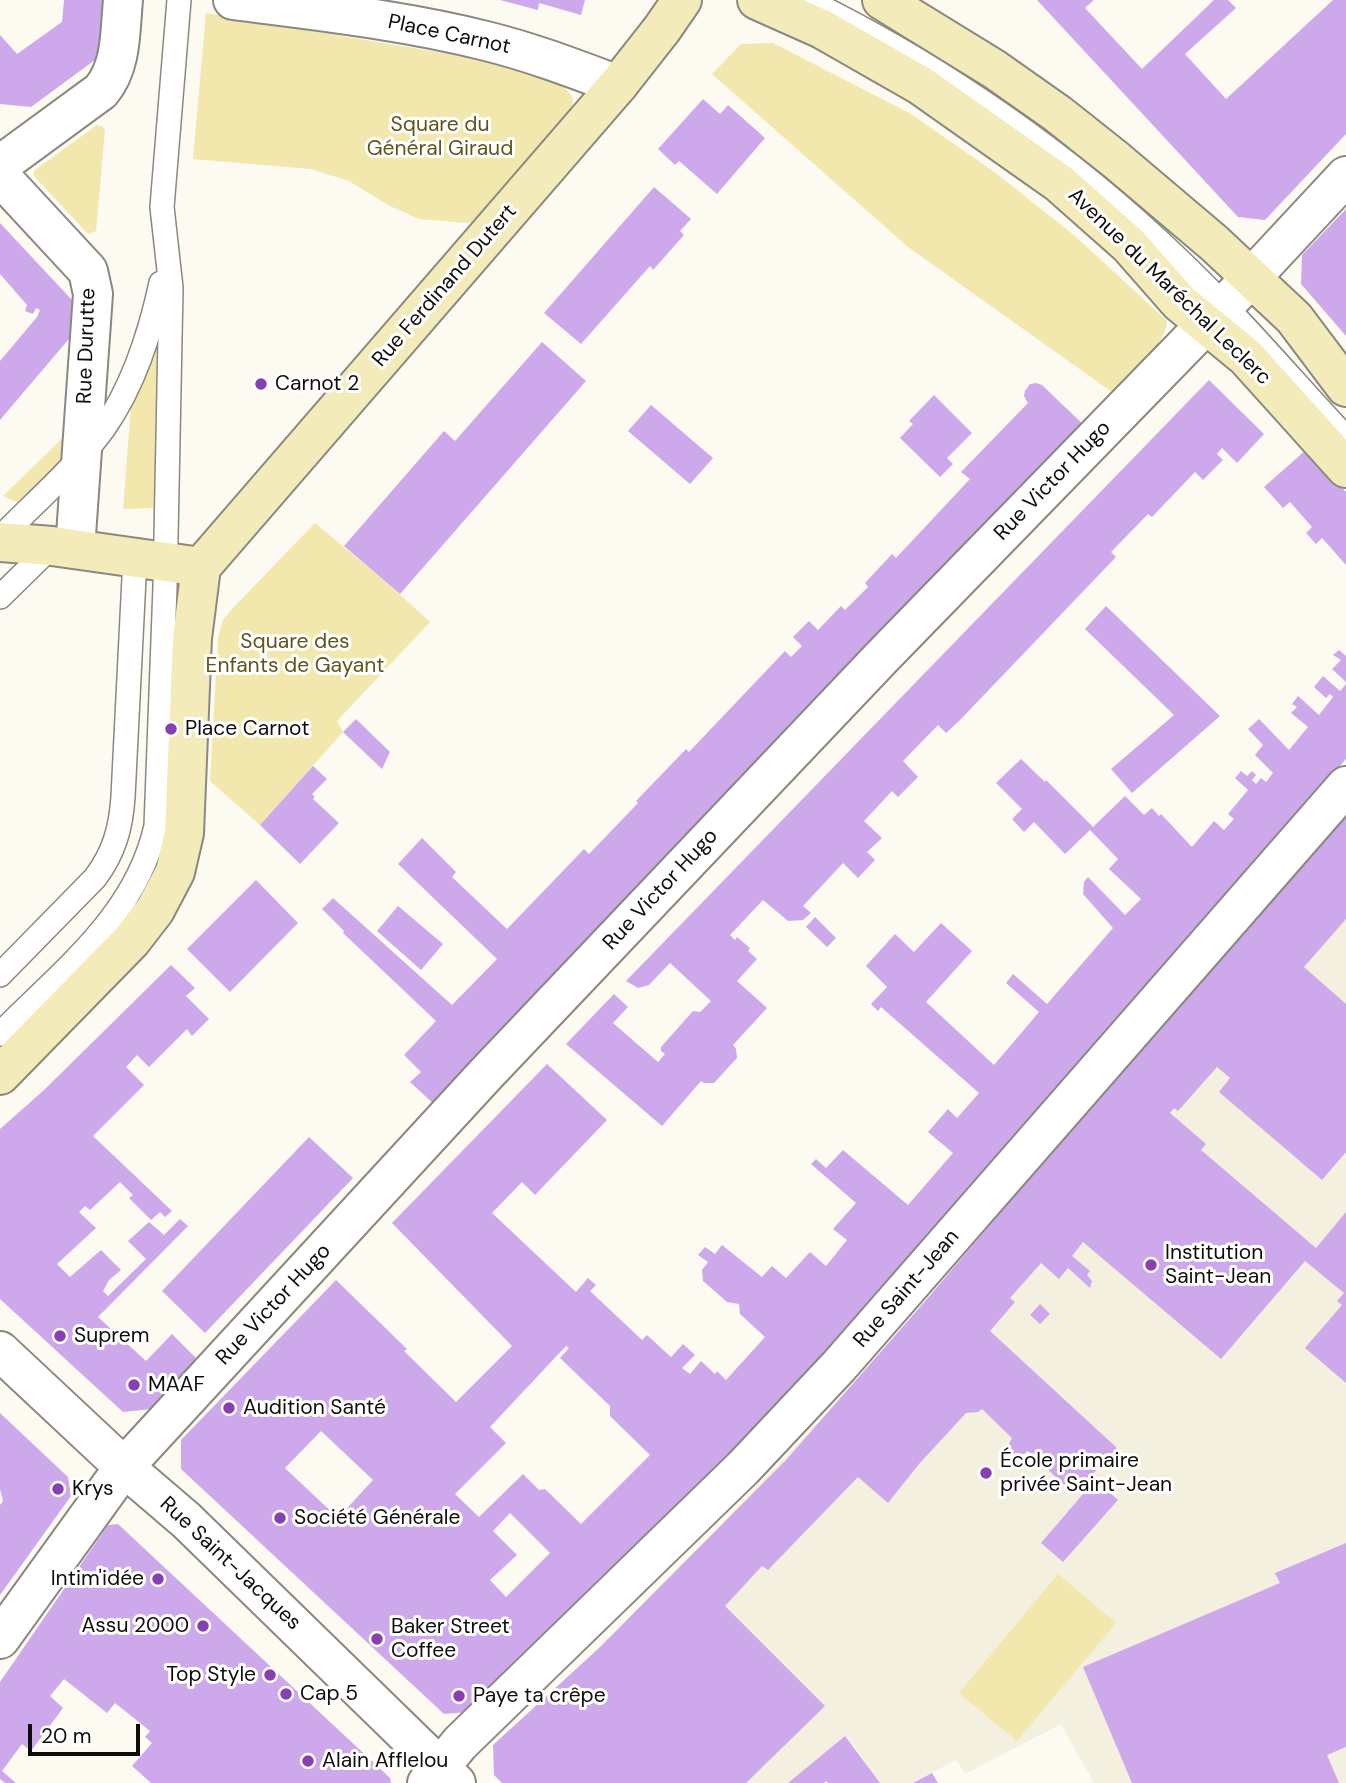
<!DOCTYPE html>
<html>
<head>
<meta charset="utf-8">
<style>
	body { margin:0 }
	#map { position:relative; width:1346px; height:1783px; overflow:hidden; background:#fcfaf1; font-family:"DM Sans",sans-serif }
	canvas { display:block }
	.scale { position:absolute; left:28px; top:1724px; width:112px; height:32px; box-sizing:border-box; border:4px solid #0e0d0a; border-top:0; padding-left:9px; font-size:21px; line-height:24px; white-space:nowrap; color:#0e0d0a; -webkit-text-stroke:5px #fff; paint-order:stroke }
</style>
</head>
<body>
<div id="map">
<canvas width="1346" height="1783"></canvas>
<div class="scale">20 m</div>
</div>
<script>
const g = document.querySelector('canvas').getContext('2d');
g.lineJoin = 'round';
function paint(path, color) {
  g.fillStyle = color;
  g.fill(path, 'evenodd');
}
function trace(path, color, width, dash) {
  g.strokeStyle = color;
  g.lineWidth = width;
  g.lineCap = dash ? 'butt' : 'round';
  g.setLineDash(dash || []);
  g.stroke(path);
}
function drawText(font, color, halo, rows, align = 'center') {
  g.font = font + ' "DM Sans",sans-serif';
  g.lineWidth = 6;
  g.setLineDash([]);
  g.textBaseline = 'middle';
  g.strokeStyle = halo;
  g.fillStyle = color;
  for (const [text, x, y, turn = 0] of rows) {
    g.save();
    g.translate(x, y);
    g.rotate((+turn || 0) * Math.PI / 180);
    g.textAlign = isNaN(turn) ? turn : align;
    if (halo) g.strokeText(text, 0, 0);
    g.fillText(text, 0, 0);
    g.restore();
  }
}
const built = new Path2D(`
	M1346,812v971h-252l-33,-59 -96,50 -9,-14 -44,23h-33l-25,-37 -9,-10 -57,47h-45l-144,-135 120,-121 135,-143z`);
const green = new Path2D(`
	M206,13l307,52 45,14 15,19 -1,14 -92,112 -61,-5 -29,-13 -41,-25 -38,-12 -118,-10z
	M773,43l138,71 86,60 78,62 92,85c0,23 -39,55 -55,71l-204,-145 -196,-173 29,-30z
	M97,125l6,2 2,3 -9,101 -8,3 -55,-59 2,-5z
	M159,327l-5,181 -31,1 8,-103 22,-53z
	M72,429l-1,25 -49,50 -19,-8z
	M315,523l71,59 44,40 -93,99 6,11 -83,93 -50,-44 8,-143 5,-18 10,-12z
	M1058,1574l58,49 -99,118 -58,-48z`);
const building = new Path2D(`
	M64,0h44l-5,54 -72,53 -31,-3v-69l17,19 45,-32z
	M500,0h85l-4,15 -42,-12 -1,7z
	M1037,0h57l-9,8 57,61 72,-69h14l8,8 -51,46 41,45 107,-99h13v134l-81,86 -27,-3z
	M703,99l17,15 8,-9 37,33 -48,56 -38,-33 -4,4 -17,-16z
	M654,187l37,32 -11,12 4,4 -31,35 -3,-4 -69,78 -37,-31z
	M1346,209v127l-45,-52 1,-29z
	M0,223l72,77 2,33 -74,87v-59l37,-44 3,-7 -4,-2 -3,6 -8,-3 2,-6 -27,-31z
	M542,342l44,39 -186,213 -56,-48 100,-115 11,10z
	M1209,380l55,54 -27,29 -15,-15 -5,6 6,6 -20,20 -8,-8 -43,45 -4,-3 -37,38 5,5 -156,163 -14,13 -8,-8 -35,36 15,16 -20,20 -6,-6 -28,30 18,17 -15,14 8,8 -17,18 -15,-15 -40,43 8,7 -8,7 -15,1 -25,-21 -33,35 5,5 2,-3 13,11 -2,3 9,8 -20,22 30,27 -34,37 3,4 1,9 -23,25h-10l-3,-2 -39,45 -96,-82 48,-50 14,13 -15,16 45,39 7,-8 -4,-3v-4l32,-36 7,1 11,-11 -41,-38 -21,22 -11,3 -12,-7z
	M1036,383l6,2 47,45 -653,676 -26,-24 11,-10 -17,-17 32,-34 -93,-88 1,-2 -22,-22 11,-11 119,107 45,-46 -99,-95 24,-26 34,34 -4,5 55,52 77,-80 5,5 49,-51 -2,-2 50,-52 3,3 96,-101 6,6 11,-11 -9,-9 16,-16 9,9 23,-24 4,4 23,-23 -3,-4 27,-29 4,4 74,-79 -9,-7 67,-69 -4,-7 1,-5 5,-7z
	M934,395l38,38 -25,25 6,6 -13,13 -40,-39 13,-14 -4,-3z
	M651,405l62,53 -23,26 -62,-53z
	M1307,449l39,43v73l-24,-27 -6,6 -10,-11 6,-6 -22,-25 -7,6 -19,-21z
	M1106,606l114,110 -88,77 -21,-24 63,-54 -89,-86z
	M1339,650l7,6v26l-14,-13 9,-9 -8,-5z
	M1323,676l17,15 6,-7v75l-429,498 -201,216 -247,239 -25,2 -263,-245v-29l155,-160 71,69 -3,2 52,51 56,-56 -120,-123 155,-159 60,56 -72,75 -13,-13 -30,31 84,79 12,-14 8,7 -6,6 52,49 5,-5 24,22 12,-13 12,11 -13,13 8,6 11,-13 14,13 2,-3 9,9 39,-43 -25,-23 -1,-10 -12,-2 -24,-21 -1,-11 6,-8 -10,-7 7,-8 10,7 7,-9 40,32 10,-11 14,12 24,-26 16,14 21,-26 -14,-11 23,-26 -45,-39 5,-5 10,9 17,-18 65,55 45,-52 -25,-21 20,-23 9,9 22,-25 -98,-86 -3,4 -7,-7 16,-17 -21,-21 29,-32 19,18 27,-29 31,28 -46,51 68,63 45,-53 -33,-29 7,-9 34,30 66,-76 -30,-34 1,-12 4,-5 37,38 16,-16 -32,-30 9,-10 -28,-29 -25,24 -31,-32 -10,10 -12,-13 10,-10 -26,-26 25,-24 24,23 1,-2 47,47 32,-31 19,19 8,-7 7,8 2,-2 31,33 22,-26 10,9 10,-11 -6,-5 20,-24 -13,-12 6,-7 6,5 5,-5 4,4 -4,5 4,4 5,-6 5,4 7,-9 -18,-18 8,-10 -15,-16 11,-10 30,31 19,-23 -17,-14 6,-6 -5,-3 6,-8 21,19 14,-18 -3,-3 -4,4 -12,-11zM566,1346l3,2 -9,10 50,48v10l40,39 -69,69 -36,-35 -6,1 -16,-16 -44,43 -24,-23 51,-51 -16,-16zM321,1431l52,49 -35,38 -53,-50zM510,1513l40,40 -44,44 -16,-17 27,-25 -24,-24z
	M356,719l34,33 -8,17 -39,-37z
	M313,766l14,13 -15,15 3,3 -2,2 26,24 -39,41 -40,-39z
	M1346,810v109l-42,48 42,37v148l-24,28 -103,-88 11,-14 -13,-11 -39,44 -4,-3 -4,5 36,31 -5,6 115,98 30,-36v171l-41,-35 37,-43 -5,-4 7,-8 -39,-32 -84,98 -138,-117 -11,14 18,15 -3,4 5,6 -2,7 -22,-20 -9,11 -18,-16 -31,35 5,4 -25,29 127,117 -43,46 -46,-43 -9,6 -7,-2 -4,-9 4,-8 -30,-29 -4,3 -12,1 -47,51 -31,39 -30,-26 -90,93 -6,-4 -37,40 100,100 -79,77h-244l-8,-8 -1,-30 106,-97 187,-188 141,-161 201,-237z
	M256,880l42,43 -68,69 -43,-43z
	M398,906l45,38 -22,26 -44,-39z
	M815,917l21,21 -9,9 -21,-20z
	M171,965l24,23 -9,8 23,23 -17,17 -5,-7 -38,38 -12,-12 -11,12 18,18 -51,51 79,75 -7,6 -5,-5 -9,8 -22,-22 4,-3 -13,-13 -30,28 -5,-4 -6,6 17,16 -39,36 13,13 31,-27 20,20 -12,10 -6,11 5,5 38,-37 -18,-18 21,-19 15,13 16,-16 8,7 -90,91 48,44 26,-27 26,26 -46,49 -29,3 -123,-113v-170l44,-39z
	M309,1137l44,41 -148,155 -43,-42z
	M1040,1304l10,10 -10,10 -10,-9z
	M0,1413l68,64 3,19 -71,99v-90l3,-4 -3,-12z
	M1095,1480l23,20 -55,62 -22,-19z
	M118,1524l272,254 1,5h-240l-19,-17 20,-23 -7,-6 5,-6 -35,-28 -8,10 -43,-34 -14,17 13,12 -32,43 -9,-7 -20,27 14,12h-11l-5,-4v-97l108,-157z
	M1346,1543v204l-19,8 12,28h-207l-49,-116 197,-84 -5,-10z
	M845,1736l35,47h-52l-2,-2 -2,2h-36z
	M932,1773l6,10h-25z`);
const lane = new Path2D(`
	M807,0c135,66 264,156 372,260 59,56 112,119 167,178
	M0,538c35,-36 74,-69 104,-110 30,-43 46,-94 57,-145
	M0,597l52,-51
	M0,975l95,-97c19,-25 26,-50 28,-81l12,-239
	M0,1034c62,-63 136,-118 156,-208l9,-239 6,-299 -9,-81 17,-207`);
const street = new Path2D(`
	M233,0c84,11 170,20 253,41 45,11 89,28 132,44
	M0,165l101,-74c21,-25 19,-60 22,-91
	M0,176l88,95 5,23 -18,255
	M0,1351l124,116 62,53 270,263
	M0,1639l124,-172 362,-393 396,-417 369,-379 95,-102
	M427,1783l33,-40 283,-275 96,-102 507,-580`);
const secondary = new Path2D(`
	M757,0l65,29 98,56 139,98 70,62 50,57 67,55 100,111
	M882,0l112,69 64,45 58,46 98,83 80,75 52,69
	M0,542l52,4 149,21
	M201,567l417,-482 44,-56 20,-29
	M0,1075l131,-134 24,-31 20,-38 9,-39 8,-195 9,-71`);
const markers = [
	[261,384,7,"#8740b2"],
	[171,729,7,"#8740b2"],
	[1151,1265,7,"#8740b2"],
	[60,1336,7,"#8740b2"],
	[134,1385,7,"#8740b2"],
	[229,1408,7,"#8740b2"],
	[986,1473,7,"#8740b2"],
	[58,1489,7,"#8740b2"],
	[280,1518,7,"#8740b2"],
	[158,1579,7,"#8740b2"],
	[203,1626,7,"#8740b2"],
	[377,1639,7,"#8740b2"],
	[270,1675,7,"#8740b2"],
	[286,1694,7,"#8740b2"],
	[459,1696,7,"#8740b2"],
	[308,1761,7,"#8740b2"]
];
const streetNames = [
	["Place Carnot",449,35,12],
	["Rue Ferdinand Dutert",445,286,-49],
	["Avenue du Maréchal Leclerc",1169,287,44],
	["Rue Durutte",87,346,-88],
	["Rue Victor Hugo",1053,481,-46],
	["Rue Victor Hugo",661,890,-47],
	["Rue Saint-Jean",907,1289,-49],
	["Rue Victor Hugo",274,1305,-47],
	["Rue Saint-Jacques",230,1564,43]
];
const parkNames = [
	["Square du",440,125],
	["Général Giraud",440,149],
	["Square des",295,642],
	["Enfants de Gayant",295,666]
];
const poiNames = [
	["Carnot 2",275,384],
	["Place Carnot",185,729],
	["Institution",1165,1253],
	["Saint-Jean",1165,1277],
	["Suprem",74,1336],
	["MAAF",148,1385],
	["Audition Santé",243,1408],
	["École primaire",1000,1461],
	["privée Saint-Jean",1000,1485],
	["Krys",72,1489],
	["Société Générale",294,1518],
	["Intim'idée",144,1579,"right"],
	["Assu 2000",189,1626,"right"],
	["Baker Street",391,1627],
	["Coffee",391,1651],
	["Top Style",256,1675,"right"],
	["Cap 5",300,1694],
	["Paye ta crêpe",473,1696],
	["Alain Afflelou",322,1761]
];
paint(built, '#f4f0e0');
paint(green, '#f2e7ad');
paint(building, '#cda8ea');
trace(lane, '#8a8880', 26);
trace(street, '#8a8880', 42);
trace(secondary, '#8a8880', 42);
trace(lane, '#fff', 23);
trace(street, '#fff', 38);
trace(secondary, '#f4ebba', 38);
for (const [x, y, r, color] of markers) {
  const dot = new Path2D();
  dot.arc(x, y, r, 0, 2 * Math.PI);
  g.fillStyle = color;
  g.fill(dot);
  trace(dot, '#fff', 2.5);
}
drawText('21px', '#0e0d0a', '#fff', streetNames);
drawText('21px', '#60541a', '#fff', parkNames);
drawText('21px', '#0e0d0a', '#fff', poiNames, 'left');
</script>
</body>
</html>
